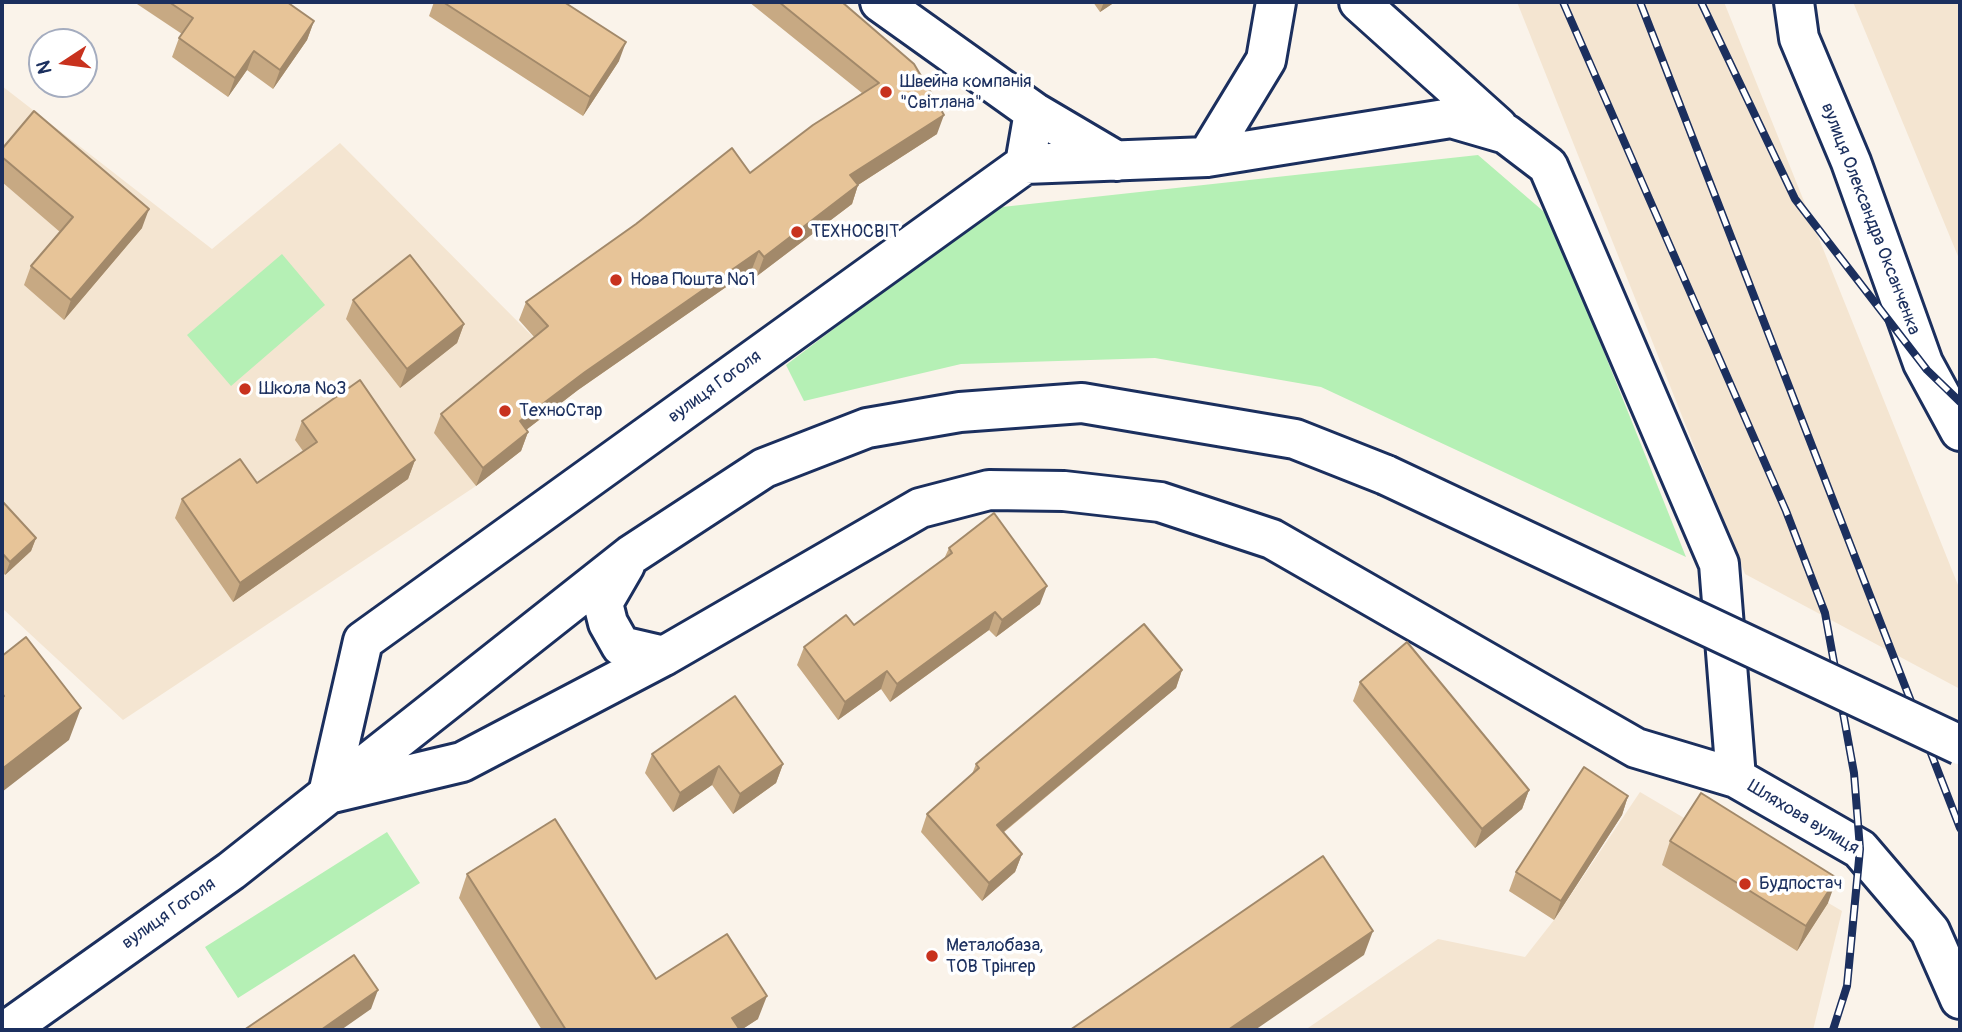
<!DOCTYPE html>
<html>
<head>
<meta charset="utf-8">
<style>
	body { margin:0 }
	#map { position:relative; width:1962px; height:1032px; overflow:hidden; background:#faf3ea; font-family:Pangolin,sans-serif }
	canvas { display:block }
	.frame { position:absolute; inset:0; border:4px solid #1b2f5e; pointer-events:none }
	.north { position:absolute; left:28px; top:28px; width:70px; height:70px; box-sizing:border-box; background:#fff; border:2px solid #a4acbf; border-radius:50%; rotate:257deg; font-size:19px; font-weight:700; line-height:28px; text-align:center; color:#1b2f5e }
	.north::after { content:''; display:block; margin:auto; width:24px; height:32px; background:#c8321e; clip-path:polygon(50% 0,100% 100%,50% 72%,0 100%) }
</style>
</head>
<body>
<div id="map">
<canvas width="1962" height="1032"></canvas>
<div class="frame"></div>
<div class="north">N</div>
</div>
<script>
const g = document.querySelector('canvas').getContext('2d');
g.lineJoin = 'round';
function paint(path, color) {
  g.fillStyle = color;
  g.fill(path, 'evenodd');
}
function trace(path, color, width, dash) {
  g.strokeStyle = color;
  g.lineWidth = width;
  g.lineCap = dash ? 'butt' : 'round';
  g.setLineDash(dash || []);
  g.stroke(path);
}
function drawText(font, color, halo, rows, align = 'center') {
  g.font = font + ' Pangolin,sans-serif';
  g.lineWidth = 7;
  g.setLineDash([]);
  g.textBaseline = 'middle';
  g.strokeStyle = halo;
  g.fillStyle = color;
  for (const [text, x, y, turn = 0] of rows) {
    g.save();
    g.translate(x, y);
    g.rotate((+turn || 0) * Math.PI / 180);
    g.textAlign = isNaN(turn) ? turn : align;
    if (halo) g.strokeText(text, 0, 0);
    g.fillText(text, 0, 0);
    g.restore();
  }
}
const built = new Path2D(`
	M1517,2h207l236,588v99l-215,-115z
	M1853,2h107v259z
	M2,86l210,163 128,-106 201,202 -106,87 41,54 -353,234 -121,-112z
	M1640,792l202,119 -29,119h-508l133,-91 87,18 29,-37z`);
const green = new Path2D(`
	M1478,155l72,62 136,340 -365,-170 -166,-29 -194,6 -157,37 -18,-36 207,-157z
	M282,254l43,51 -94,81 -44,-51z
	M387,832l33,51 -182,115 -33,-51z`);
const minor = new Path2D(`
	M880,2l154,110 83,49
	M1359,2l139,125
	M1794,2l5,36 52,124 72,201 37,68
	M1207,157l59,-97 10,-58
	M1025,164l182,-7 244,-39 55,16 42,32 171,398 17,214
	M625,565l-22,38 5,20 13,23 43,10
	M328,794l134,-32 202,-106 256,-148 69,-18 75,1 96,11 112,37 364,209 100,30 124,71 70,82 30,68
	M328,794l35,-153 662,-477 9,-52
	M7,1030l224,-159 400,-316 133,-87 103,-40 93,-16 122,-9 213,36 91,36`);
const rail = new Path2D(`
	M1563,2l223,509 39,102 29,160 6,76 -13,137 -14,44
	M1640,2l320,826
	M1701,2l94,197 132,171 33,32`);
const minorBridge = new Path2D(`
	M1386,475l574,270`);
const wall = new Path2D(`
	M134,2h153l27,19 -7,19 -34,49 -26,-19 -19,27 -56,-40 7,-19 3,-4z
	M434,2h130l55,59 -36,55 -154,-100z
	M749,2h93l95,132 -79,51 -6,19 -95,72 -5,-7 -174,121 -52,40 2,2 -7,19 -45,35 -42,-53 7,-19 93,-77 -15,-17 7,-18 224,-129 112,-80z
	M1093,2h22l-15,10z
	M2,149l140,79 -78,92 -40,-35 7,-19 29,-34 -58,-50z
	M353,300l111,24 -7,19 -57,45 -54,-69z
	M302,421l113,39 -7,19 -175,123 -58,-84 7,-19 75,-16 46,-32 -8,-11z
	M2,501l34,37 -5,13 -26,24 -3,-4z
	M949,548l91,56 -44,33 -7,-7 -99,72 -9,-13 -43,31 -41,-55 7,-18 50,-22 90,-66z
	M1182,670l-6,18 -173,145 19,21 -7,18 -33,29 -61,-69 6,-18 45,-40 4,-10z
	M1360,682l169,108 -7,19 -47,39 -122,-147z
	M652,754l131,10 -7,19 -43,31 -21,-29 -39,27 -28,-39z
	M1628,796l-6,19 -68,105 -45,-29 7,-19z
	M1670,841l158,62 -31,48 -135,-86z
	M467,874l189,105 102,40 -17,11h-199l-83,-132z`);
const shadedWall = new Path2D(`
	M1104,2h11l-15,10z
	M314,21l-7,19 -34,49 7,-19z
	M626,42l-7,19 -36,55 7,-19z
	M254,51l-7,19 -19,27 7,-19z
	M944,115l-7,19 -93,60 6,-19z
	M858,185l-6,19 -95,72 7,-19z
	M149,209l-7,19 -78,92 7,-20z
	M759,251l-7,18 -174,121 -65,50 7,-19 65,-49z
	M464,324l-7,19 -57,45 7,-19z
	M528,432l-7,19 -45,35 7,-18z
	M415,460l-7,19 -175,123 7,-19z
	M36,538l-5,13 -26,24 5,-13z
	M1047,586l-7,18 -44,33 6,-17z
	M995,612l-6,18 -99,72 7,-18z
	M1182,670l-6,18 -186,155 7,-18z
	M887,671l-6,18 -43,31 7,-18z
	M81,708l-12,32 -67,52v-23z
	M783,764l-7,19 -43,31 7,-20z
	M719,766l-7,19 -39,27 7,-19z
	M1529,790l-7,19 -47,39 7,-19z
	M1628,796l-6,19 -68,105 7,-19z
	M1022,854l-7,18 -33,29 7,-18z
	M1837,878l-9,25 -31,48 9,-25z
	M1373,931l-9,24 -109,75h-27z
	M378,990l-7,19 -30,21h-20z
	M767,996l-9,23 -17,11h-13l4,-12z`);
const building = new Path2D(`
	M169,2h118l27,19 -34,49 -26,-19 -19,27 -56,-40 14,-20z
	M443,2h121l62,40 -36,55z
	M779,2h63l72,62 30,51 -94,60 8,10 -94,72 -5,-6 -174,121 -65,49 8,11 -45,36 -42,-54 107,-88 -22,-24 110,-78 96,-76 18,25 63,-48 66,-42z
	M34,111l115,98 -78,91 -40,-34 42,-49 -71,-60v-8z
	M410,255l54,69 -57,45 -54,-69z
	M360,380l55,80 -175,123 -58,-84 58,-40 17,24 60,-41 -15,-21z
	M2,501l34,37 -26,24 -8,-9z
	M994,513l53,73 -45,34 -7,-8 -98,72 -10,-13 -42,31 -41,-55 42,-32 8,10 98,-72 -3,-5z
	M1144,624l38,46 -185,155 25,29 -33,29 -62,-69 52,-46 -3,-4z
	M26,637l55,71 -79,61v-71l2,-2 -2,-3v-37z
	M1407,642l122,148 -47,39 -122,-147z
	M735,696l48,68 -43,30 -21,-28 -39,27 -28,-39z
	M1584,767l44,29 -67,105 -45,-29z
	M1701,793l136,85 -31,48 -136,-85z
	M555,819l101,160 71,-45 40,62 -35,22 8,12h-174l-99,-156z
	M1323,856l50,75 -145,99h-158z
	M354,955l24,35 -57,40h-77z`);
const markers = [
	[886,92,7,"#c8321e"],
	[797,232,7,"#c8321e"],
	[616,280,7,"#c8321e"],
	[245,389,7,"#c8321e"],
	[505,411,7,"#c8321e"],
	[1745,884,7,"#c8321e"],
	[932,956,7,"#c8321e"]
];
const poiNames = [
	["Швейна компанія",900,82],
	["\"Світлана\"",900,103],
	["ТЕХНОСВІТ",811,232],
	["Нова Пошта №1",630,280],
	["Школа №3",259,389],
	["ТехноСтар",519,411],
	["Будпостач",1759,884],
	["Металобаза,",946,946],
	["ТОВ Трінгер",946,967]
];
const streetNames = [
	["вулиця Олександра Оксанченка",1870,219,69],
	["вулиця Гоголя",715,387,-36],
	["Шляхова вулиця",1803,818,31],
	["вулиця Гоголя",169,914,-35]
];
paint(built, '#f4e5d1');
paint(green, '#b5f0b5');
trace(minor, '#1b2f5e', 44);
trace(minor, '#fff', 38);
trace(rail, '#1b2f5e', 8);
trace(rail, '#fff', 5, [16]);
trace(minorBridge, '#1b2f5e', 44, []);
trace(minorBridge, '#fff', 38);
paint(wall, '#c7a983');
paint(shadedWall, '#a2896a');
paint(building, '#e7c498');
trace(building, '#a2896a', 2);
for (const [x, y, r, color] of markers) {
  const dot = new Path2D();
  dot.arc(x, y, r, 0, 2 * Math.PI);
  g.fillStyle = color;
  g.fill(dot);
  trace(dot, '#fff', 2.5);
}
drawText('18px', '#1b2f5e', '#fff', poiNames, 'left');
drawText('18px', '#1b2f5e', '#fff', streetNames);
</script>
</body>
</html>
